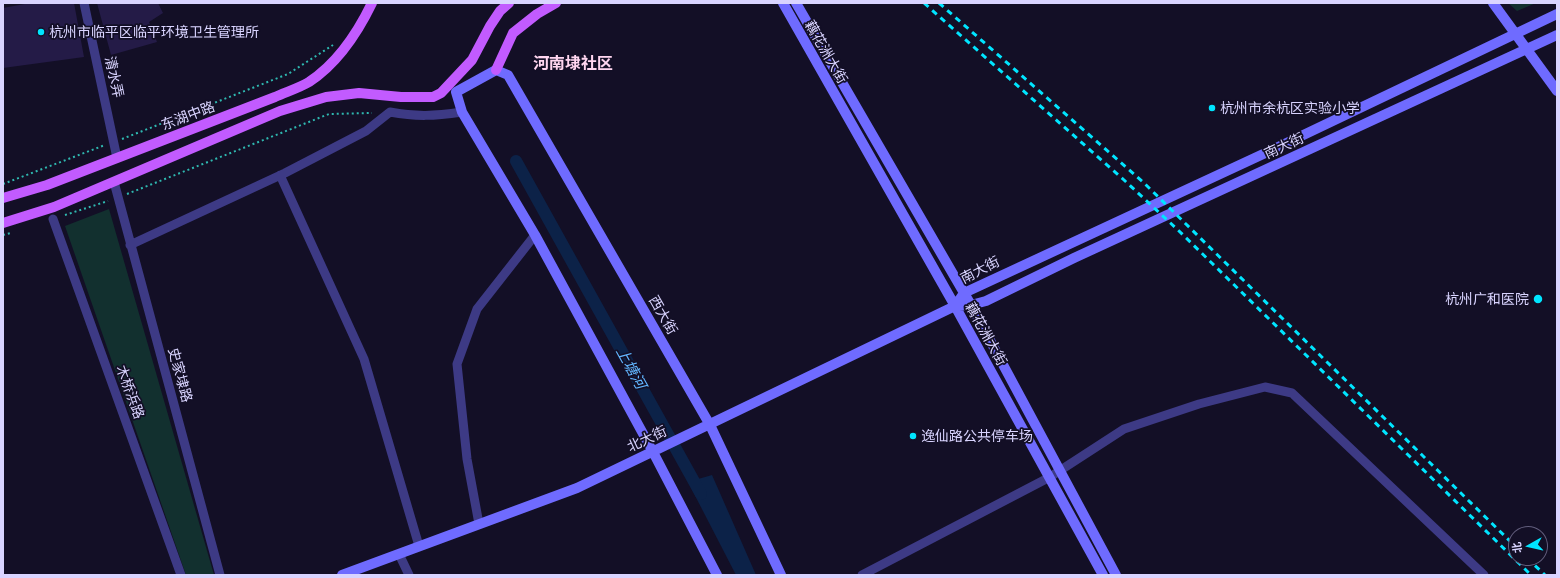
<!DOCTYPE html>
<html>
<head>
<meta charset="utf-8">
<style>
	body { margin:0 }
	#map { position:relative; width:1560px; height:578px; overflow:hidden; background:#130f26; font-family:Commissioner,"Noto Sans SC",sans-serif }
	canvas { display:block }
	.frame { position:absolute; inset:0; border:4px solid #d9d4ff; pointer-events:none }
	.north { position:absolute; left:1508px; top:526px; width:40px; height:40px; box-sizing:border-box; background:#130f26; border:1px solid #625e7d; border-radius:50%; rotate:262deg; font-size:11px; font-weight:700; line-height:16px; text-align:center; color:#d9d4ff }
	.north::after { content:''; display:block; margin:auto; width:14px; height:18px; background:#00e5ff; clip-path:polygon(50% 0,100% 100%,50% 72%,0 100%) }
</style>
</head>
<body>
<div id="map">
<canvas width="1560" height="578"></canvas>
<div class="frame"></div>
<div class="north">北</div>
</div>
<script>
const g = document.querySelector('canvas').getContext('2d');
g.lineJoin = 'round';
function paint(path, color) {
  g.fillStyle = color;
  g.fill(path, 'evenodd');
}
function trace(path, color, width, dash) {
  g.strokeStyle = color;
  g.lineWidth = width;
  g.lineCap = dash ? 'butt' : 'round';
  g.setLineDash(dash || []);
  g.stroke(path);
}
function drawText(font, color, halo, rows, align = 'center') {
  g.font = font + ' Commissioner,"Noto Sans SC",sans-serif';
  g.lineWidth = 3.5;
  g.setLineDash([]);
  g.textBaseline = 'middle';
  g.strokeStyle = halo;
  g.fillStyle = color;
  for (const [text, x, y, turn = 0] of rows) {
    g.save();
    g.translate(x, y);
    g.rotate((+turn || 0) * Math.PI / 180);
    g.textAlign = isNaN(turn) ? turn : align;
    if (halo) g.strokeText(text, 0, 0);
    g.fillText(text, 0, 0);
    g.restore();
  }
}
const green = new Path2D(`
	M1508,3h28l-19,8z
	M109,209l105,366h-28l-121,-349z`);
const water = new Path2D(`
	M712,475l44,100h-20l-48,-93z`);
const canal = new Path2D(`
	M516,161l185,333`);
const building = new Path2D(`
	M30,3h44l10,54 -81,11v-60z
	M97,3h61l5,10 -14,9 8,20 -46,13z`);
const path = new Path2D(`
	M122,139l166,-65 45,-29
	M3,184l102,-39
	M127,194l202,-80 43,-1
	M65,215l43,-14
	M3,235l8,-2`);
const street = new Path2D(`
	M84,3l33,155
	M280,175l84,184 55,187
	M114,182l106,393
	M53,219l128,356
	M130,245l155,-72 81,-42 24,-19c27,5 44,4 72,0
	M479,524l-12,-65 -10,-95 20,-55 58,-74
	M399,554l10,21
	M862,575l188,-98 74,-48 75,-25 66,-17 27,6 192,182`);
const secondary = new Path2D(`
	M783,3l172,303 148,269
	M796,3l175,302 145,270
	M1493,3l64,88
	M955,306l9,-13 310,-144 283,-135
	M342,575l235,-87 378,-182 16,-1 15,-4 88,-43 483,-223
	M717,575l-64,-123 -118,-217 -73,-123 -6,-20 40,-22 12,5 202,350 71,150`);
const primary = new Path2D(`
	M496,70l17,-37 24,-19 19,-11
	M3,198l44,-13 228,-88c11,-5 24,-9 34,-15 29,-19 48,-48 63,-79
	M3,223l51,-16 226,-96 46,-14 33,-4 42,4h32l8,-4 31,-33 18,-34 10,-15 9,-8`);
const rail = new Path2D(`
	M924,3l200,177 54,50 353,345
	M939,3l204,179 373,365
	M1527,558l18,17`);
const markers = [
	[41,32,4,"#00e5ff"],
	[1212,108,4,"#00e5ff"],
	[1538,299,5,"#00e5ff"],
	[913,436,4,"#00e5ff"]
];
const poiNames = [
	["杭州市临平区临平环境卫生管理所",49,32],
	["杭州市余杭区实验小学",1220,108],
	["杭州广和医院",1529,299,"right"],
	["逸仙路公共停车场",921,436]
];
const streetNames = [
	["藕花洲大街",826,52,60],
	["清水弄",114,77,78],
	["东湖中路",188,116,-21],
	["南大街",1284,146,-25],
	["南大街",980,270,-27],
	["西大街",663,315,60],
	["藕花洲大街",986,334,61],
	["史家埭路",180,375,75],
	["木桥浜路",130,392,70],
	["北大街",647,439,-25]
];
const waterNames = [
	["上塘河",631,368,61]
];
const quarterNames = [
	["河南埭社区",573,64]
];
paint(green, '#12302f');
paint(water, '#0c2248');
trace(canal, '#0c2248', 12);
paint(building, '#241b47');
trace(path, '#2fb8b0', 2, [2, 3]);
trace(street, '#3d3a85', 9);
trace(secondary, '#6f6bff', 10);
trace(primary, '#c25bff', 10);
trace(rail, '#00e5ff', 3, [6, 5]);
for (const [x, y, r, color] of markers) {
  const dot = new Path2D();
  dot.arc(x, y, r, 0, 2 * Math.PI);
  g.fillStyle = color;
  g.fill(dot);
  trace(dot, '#130f26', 1.5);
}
drawText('14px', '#d9d4ff', '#130f26', poiNames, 'left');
drawText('14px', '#d9d4ff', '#130f26', streetNames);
drawText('italic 15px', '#62b6ff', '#130f26', waterNames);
drawText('bold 16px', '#ffd6f0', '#130f26', quarterNames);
</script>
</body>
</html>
